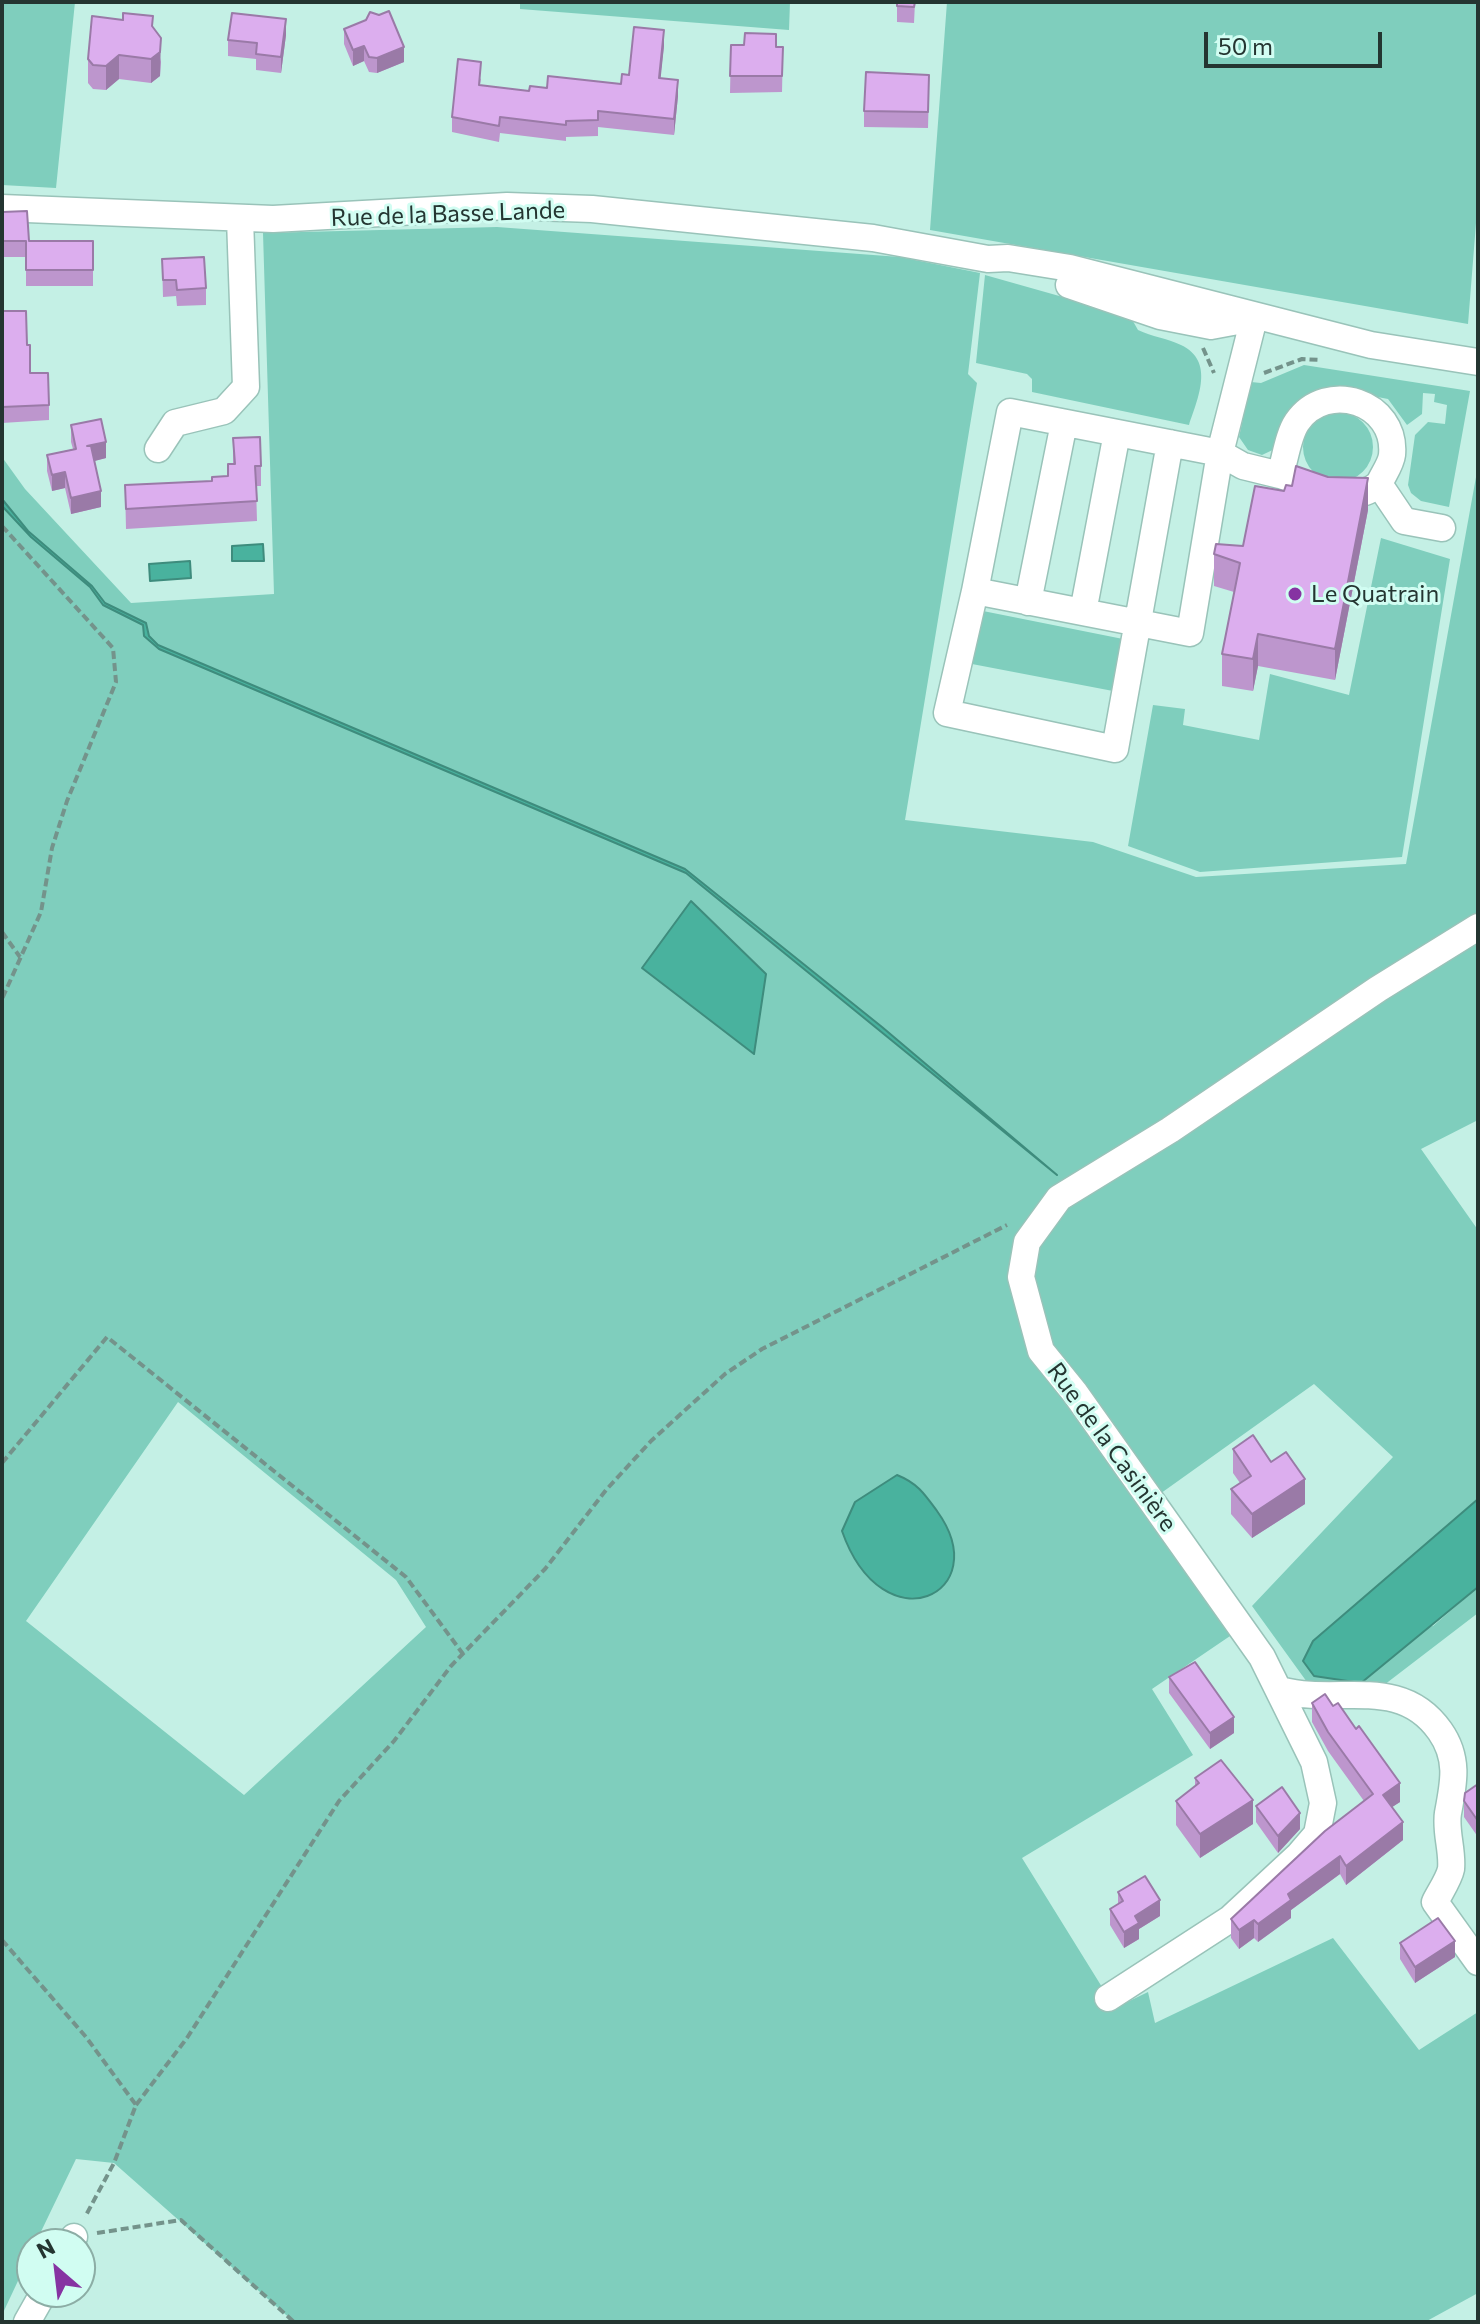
<!DOCTYPE html>
<html>
<head>
<meta charset="utf-8">
<style>
	body { margin:0 }
	#map { position:relative; width:1480px; height:2324px; overflow:hidden; background:#c4f0e5; font-family:Commissioner,sans-serif }
	canvas { display:block }
	.frame { position:absolute; inset:0; border:4px solid #243531; pointer-events:none }
	.north { position:absolute; left:16px; top:2228px; width:80px; height:80px; box-sizing:border-box; background:#d1fdf2; border:2px solid #8cada5; border-radius:50%; rotate:332deg; font-size:22px; font-weight:700; line-height:32px; text-align:center; color:#243531 }
	.north::after { content:''; display:block; margin:auto; width:28px; height:36px; background:#8633a2; clip-path:polygon(50% 0,100% 100%,50% 72%,0 100%) }
	.scale { position:absolute; left:1204px; top:32px; width:178px; height:36px; box-sizing:border-box; border:4px solid #243531; border-top:0; padding-left:10px; font-size:24px; line-height:28px; white-space:nowrap; color:#243531; -webkit-text-stroke:6px #d1fdf2; paint-order:stroke }
</style>
</head>
<body>
<div id="map">
<canvas width="1480" height="2324"></canvas>
<div class="frame"></div>
<div class="north">N</div>
<div class="scale">50 m</div>
</div>
<script>
const g = document.querySelector('canvas').getContext('2d');
g.lineJoin = 'round';
function paint(path, color) {
  g.fillStyle = color;
  g.fill(path, 'evenodd');
}
function trace(path, color, width, dash) {
  g.strokeStyle = color;
  g.lineWidth = width;
  g.lineCap = dash ? 'butt' : 'round';
  g.setLineDash(dash || []);
  g.stroke(path);
}
function drawText(font, color, halo, rows, align = 'center') {
  g.font = font + ' Commissioner,sans-serif';
  g.lineWidth = 6;
  g.setLineDash([]);
  g.textBaseline = 'middle';
  g.strokeStyle = halo;
  g.fillStyle = color;
  for (const [text, x, y, turn = 0] of rows) {
    g.save();
    g.translate(x, y);
    g.rotate((+turn || 0) * Math.PI / 180);
    g.textAlign = isNaN(turn) ? turn : align;
    if (halo) g.strokeText(text, 0, 0);
    g.fillText(text, 0, 0);
    g.restore();
  }
}
const green = new Path2D(`
	M2,2h73l-19,186 -54,-3z
	M520,2h270l-1,28 -269,-21z
	M947,2h531v196l-10,126 -538,-94z
	M497,227l403,30 80,16 -12,101 9,9 -72,437 188,22 103,35 210,-13 72,-398v654l-57,29 57,81v269l-165,142 120,-15 45,-39v26l-94,72 -72,4 -60,-83 141,-149 -79,-73 -171,122 90,128 -81,55 41,66 -171,103 93,150 33,-16 7,31 178,-85 86,112 59,-38v281l-53,29h-1131l-180,-159 -38,-4 -41,85h-3v7l-30,64v-1858l23,32 106,114 143,-9 -11,-361zM178,1402l218,178 30,47 -182,168 -218,-174z
	M985,275l145,41 8,14c14,7 29,8 43,15 34,16 17,53 8,80l-157,-33v-13l-5,-5 -51,-11z
	M1304,365l166,26 -21,116 -28,-6 -10,-8 -3,-8 7,-50 13,-13 17,2 2,-19 -13,-3 1,-8 -12,-1 -1,21 -15,11 -19,-26 -57,-11 -52,59 -17,8 -14,-5 -9,-13 12,-55 10,1z
	M1303 447a35 35 0 1 1 70 0a35 35 0 1 1-70 0Z
	M1381,538l69,21 -48,298 -202,15 -72,-26 25,-141 32,4 -2,16 76,15 11,-66 79,21z
	M983,611l140,28 -10,52 -141,-27z`);
const water = new Path2D(`
	M2,499l26,32 64,55 13,17 41,20 3,13 9,9 527,224 197,158 175,148 -371,-302 -527,-224 -15,-13 -1,-11 -40,-20 -13,-18 -59,-50 -29,-31z
	M263,544l1,17h-32v-15z
	M190,561l1,17 -41,3 -1,-17z
	M691,901l75,73 -12,80 -112,-86z
	M897,1475c20,8 27,18 40,36 60,83 -54,137 -95,20l13,-29z
	M1478,1499v88l-117,96 -47,-7 -11,-15 10,-20z`);
const path = new Path2D(`
	M1203,348l11,25
	M1264,373l38,-14 18,1
	M2,526l111,122 3,34 -49,119 -15,47 -11,64 -39,87
	M2,932l18,25
	M2,1463l105,-126 299,240 57,77
	M2,1940l84,97 50,68 -22,58 -29,54
	M136,2105l51,-67 152,-237 55,-60 57,-75 94,-97 61,-79 45,-49 74,-67 37,-25 245,-124
	M97,2233l84,-13 113,102`);
const minor = new Path2D(`
	M2,208l271,11 234,-13 85,3 281,29 115,21 20,-1 62,10 301,77 107,17
	M1069,285l91,31 51,10 43,-8
	M1254,318l-34,135 23,13 37,9
	M1010,412l210,41 -30,180 -215,-42z
	M158,449l17,-26 49,-12 22,-24 -6,-168
	M1379,484c-30,24 -65,2 -99,-9 5,-15 8,-40 17,-53 30,-43 100,-20 95,33 -1,9 -9,20 -13,29l25,37 38,7
	M975,591l-28,122 168,36 55,-306
	M1028,602l36,-179
	M1083,612l34,-179
	M1280,1690c58,16 120,-16 160,41 19,27 14,51 8,82 -3,18 5,38 3,56 -2,10 -11,23 -16,33l43,60
	M1108,1998l122,-79 69,-64 18,-21 6,-31 -9,-41 -52,-105 -187,-264 -34,-42 -20,-74 6,-35 32,-44 111,-68 208,-141 100,-62
	M70,2244l4,-7
	M27,2322l17,-30`);
const wall = new Path2D(`
	M897,2h18l-1,21 -17,-1z
	M153,27l8,35 -1,14 -9,7 -32,-4 -13,11 -13,-1 -5,-6v-24z
	M344,29l60,33 -27,11 -8,-1 -5,-11 -11,5 -9,-22z
	M286,35l-5,38 -25,-3v-11l-28,-3v-16z
	M731,45l52,2 -1,45 -52,1z
	M664,46l-4,33 18,17 -4,39 -76,-8v9l-32,1v4l-66,-8 -1,9 -47,-10v-15l29,-39 -1,7 49,6 18,-3 74,-4z
	M929,91l-1,37 -64,-1v-16z
	M2,212l27,29h64v45h-67v-29h-24z
	M162,259l44,29v17l-29,1 -1,-10 -13,1z
	M2,311l25,34 3,28 19,32v15l-47,3z
	M71,425l35,33 -12,3 7,46 -30,7 -6,-26 -13,3 -5,-20v-16l26,-6 -2,-7z
	M233,438l28,28v20h-5l1,35 -131,8 -1,-44 87,-4 16,-5 5,-12z
	M1368,510l-33,170 -77,-14 -5,25 -31,-5v-32l12,-62 -20,-6v-32z
	M1233,1449l38,13 34,42 -53,34 -21,-24v-25l9,-6 -7,-10z
	M1169,1677l65,56 -24,16 -41,-56z
	M1312,1703l88,99 -8,5 11,33 -57,45 -6,-11 -49,36v8l-33,24 -4,-4 -15,11 -8,-11v-19l133,-118 -36,-50 -16,-29z
	M1195,1778l58,46 -53,34 -24,-33v-24l19,-15z
	M1478,1784v53l-14,-20v-16z
	M1256,1806l44,23 -22,24 -22,-31z
	M1118,1892l42,24 -21,13v10l-15,9 -14,-23v-16l8,-5z
	M1400,1943l55,14 -40,26 -15,-24z`);
const shadedWall = new Path2D(`
	M286,19v16l-5,38v-16z
	M664,30v16l-5,48v-16z
	M161,38l-1,38 -9,7v-24z
	M364,46v15l-11,5v-16z
	M404,47v15l-27,11v-15z
	M119,55v24l-13,11v-24z
	M678,80v16l-4,39v-16z
	M106,442v16l-19,5v-17z
	M65,472v16l-13,3v-16z
	M1368,478v32l-33,170v-31z
	M101,491v16l-30,7v-16z
	M1258,634v32l-5,25v-32z
	M1305,1479v25l-53,34v-24z
	M1234,1717v16l-24,16v-16z
	M1400,1783v19l-17,11v-18z
	M1253,1800v24l-53,34v-24z
	M1300,1813v16l-22,24v-17z
	M1403,1822v18l-57,45v-19z
	M1340,1856v18l-49,36v8l-33,24v-18l30,-30z
	M1160,1900v16l-21,13v10l-15,9v-16l11,-16z
	M1254,1920v18l-15,11v-19z
	M1455,1941v16l-40,26v-16z`);
const building = new Path2D(`
	M897,2h18l-1,5 -17,-1z
	M389,11l15,36 -27,11 -8,-1 -5,-11 -11,4 -9,-21 22,-9 4,-8 9,3z
	M123,13l30,3 -1,10 9,12 -1,14 -9,7 -32,-4 -13,11 -13,-1 -5,-6 4,-43 31,4z
	M232,13l54,6 -5,38 -25,-3 1,-11 -29,-3z
	M634,27l30,3 -5,48 19,2 -4,39 -76,-8v9l-32,1v4l-66,-8 -1,9 -47,-9 6,-58 23,3 -2,23 50,6 1,-5 17,2 1,-12 73,8 1,-10 7,1z
	M745,33l31,1v13h7l-1,29h-52l1,-31h13z
	M866,72l63,3 -1,37 -64,-1z
	M27,211l2,30h64v29h-67v-29h-24v-29z
	M204,257l2,31 -29,2 -1,-10h-13l-1,-21z
	M2,311h24l1,34h3v28h18l1,32 -47,2z
	M101,419l5,23 -19,4h4l10,45 -30,7 -6,-26 -13,3 -5,-20 29,-6 -5,-24z
	M260,437l1,29h-6l2,35 -131,8 -1,-24 87,-4v-4l16,-1v-12h7l-2,-26z
	M1296,466l32,11 40,1 -33,171 -77,-15 -5,25 -31,-5 18,-91 -26,-9 2,-10 27,2 12,-60 29,5 2,-6 6,1z
	M1253,1435l18,27 15,-10 19,27 -53,35 -21,-25 20,-13 -18,-27z
	M1195,1662l39,55 -24,16 -41,-56z
	M1325,1694l8,12 5,-3 18,26 3,-3 41,57 -17,12 20,27 -57,44 -6,-10 -52,38 3,6 -33,24 -4,-4 -15,10 -8,-11 94,-88 48,-37 -45,-62 -16,-29z
	M1221,1760l32,40 -53,34 -24,-33 23,-18 -4,-5z
	M1478,1784v37l-14,-20 1,-8z
	M1282,1787l18,26 -22,23 -22,-30z
	M1145,1876l15,24 -25,16 4,7 -15,9 -14,-23 13,-8 -5,-9z
	M1438,1918l17,23 -40,26 -15,-24z`);
const markers = [
	[1295,594,8,"#8633a2"]
];
const streetNames = [
	["Rue de la Basse Lande",448,214,-2],
	["Rue de la Casinière",1112,1447,54]
];
const poiNames = [
	["Le Quatrain",1311,594]
];
paint(green, '#7fcebd');
paint(water, '#49b29e');
trace(water, '#3e8c7d', 2);
trace(minor, '#99c3b9', 29);
trace(path, '#74938b', 4, [8, 4]);
trace(minor, '#fff', 26);
paint(wall, '#bd96cd');
paint(shadedWall, '#9a7aa7');
paint(building, '#dcaeee');
trace(building, '#9a7aa7', 2);
for (const [x, y, r, color] of markers) {
  const dot = new Path2D();
  dot.arc(x, y, r, 0, 2 * Math.PI);
  g.fillStyle = color;
  g.fill(dot);
  trace(dot, '#d1fdf2', 3);
}
drawText('24px', '#243531', '#d1fdf2', streetNames);
drawText('24px', '#243531', '#d1fdf2', poiNames, 'left');
</script>
</body>
</html>
